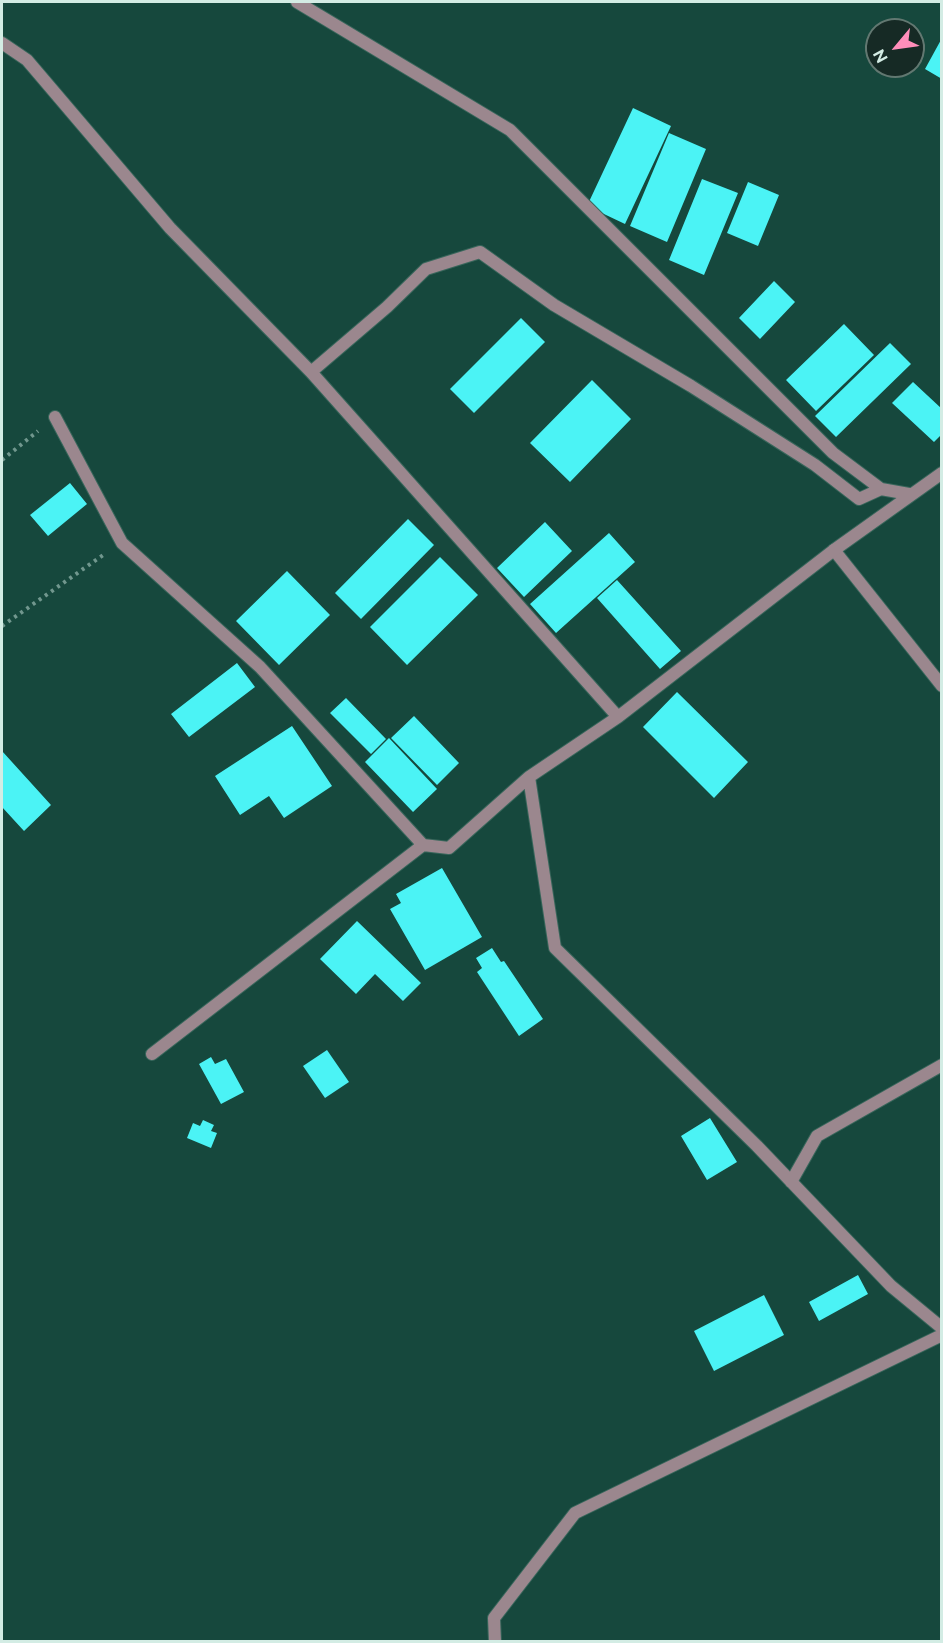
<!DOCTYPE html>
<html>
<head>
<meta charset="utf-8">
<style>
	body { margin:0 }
	#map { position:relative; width:943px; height:1643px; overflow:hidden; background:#16483d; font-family:Raleway,sans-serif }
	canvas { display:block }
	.frame { position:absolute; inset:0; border:3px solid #d3ece4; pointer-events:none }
	.north { position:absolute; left:865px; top:18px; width:60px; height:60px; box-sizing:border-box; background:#162a25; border:2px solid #627871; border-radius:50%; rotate:241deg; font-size:16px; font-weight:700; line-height:24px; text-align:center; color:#d3ece4 }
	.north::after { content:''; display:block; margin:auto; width:21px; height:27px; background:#ff8eba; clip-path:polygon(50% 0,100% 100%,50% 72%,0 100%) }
</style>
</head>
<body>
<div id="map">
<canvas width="943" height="1643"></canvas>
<div class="frame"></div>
<div class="north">N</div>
</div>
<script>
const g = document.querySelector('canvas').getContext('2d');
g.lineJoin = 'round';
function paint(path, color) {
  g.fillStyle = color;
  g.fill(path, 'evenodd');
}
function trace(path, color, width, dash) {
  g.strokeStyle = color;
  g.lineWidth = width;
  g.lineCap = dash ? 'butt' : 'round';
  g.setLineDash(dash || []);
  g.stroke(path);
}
const building = new Path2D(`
	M942,38v41l-17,-10z
	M633,108l38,18 -46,98 -38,-18z
	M669,133l37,16 -39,93 -37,-16z
	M702,179l36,14 -34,82 -35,-15z
	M748,182l31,13 -21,51 -31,-13z
	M774,281l21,21 -35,37 -21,-21z
	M521,318l24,24 -71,71 -24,-24z
	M844,324l30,31 -58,56 -30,-31z
	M890,343l21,21 -75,73 -21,-21z
	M592,380l39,39 -61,63 -40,-39z
	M913,382l29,27v25l-8,8 -42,-39z
	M70,483l17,21 -39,32 -18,-21z
	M408,519l26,26 -73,74 -26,-26z
	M545,522l27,29 -48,46 -27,-29z
	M609,533l26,29 -79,71 -26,-29z
	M440,557l38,38 -71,70 -37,-38z
	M287,571l43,44 -51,50 -43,-44z
	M617,580l64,71 -21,18 -63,-71z
	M237,663l18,24 -66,50 -18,-23z
	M677,692l71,70 -34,36 -71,-71z
	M346,698l40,41 -15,15 -41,-41z
	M414,716l45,47 -22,22 -46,-47z
	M292,726l40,60 -48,32 -15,-22 -29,19 -25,-39z
	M389,738l48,51 -24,23 -48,-50z
	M2,751l49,54 -27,26 -22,-24z
	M442,868l40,69 -57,33 -35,-61 11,-6 -5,-9z
	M357,921l64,62 -18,18 -28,-27 -19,20 -36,-35z
	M492,948l9,14 3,-1 39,58 -24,17 -42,-64 5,-4 -6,-10z
	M327,1050l22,32 -24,16 -22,-32z
	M211,1057l4,7 11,-5 18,33 -23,12 -22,-40z
	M710,1118l27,44 -30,18 -26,-44z
	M203,1120l11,5 -3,6 6,2 -6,15 -24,-10 6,-15 7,3z
	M858,1275l10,19 -49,27 -10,-19z
	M764,1295l20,40 -70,36 -20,-40z`);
const path = new Path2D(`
	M2,460l36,-29
	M2,626l104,-73`);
const lane = new Path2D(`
	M834,550l108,136`);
const street = new Path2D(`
	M297,2l213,128 323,323 48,36
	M2,43l25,17 143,168 141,144 307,345
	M311,372l76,-65 39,-38 54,-17 74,53 137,81 124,79 44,34 22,-10 28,5
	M55,417l67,126 138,124 163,178 26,3 80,-71 89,-60 216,-167 108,-77
	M529,777l26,171 202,198 134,140 51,42
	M152,1054l271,-209
	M791,1182l26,-46 125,-71
	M495,1642l-1,-24 81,-105 367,-178`);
paint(building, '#4bf3f5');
trace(lane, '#38665b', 14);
trace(street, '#38665b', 14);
trace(path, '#71978e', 4, [3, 4.5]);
trace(lane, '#9b878e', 12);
trace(street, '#9b878e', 12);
</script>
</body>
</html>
